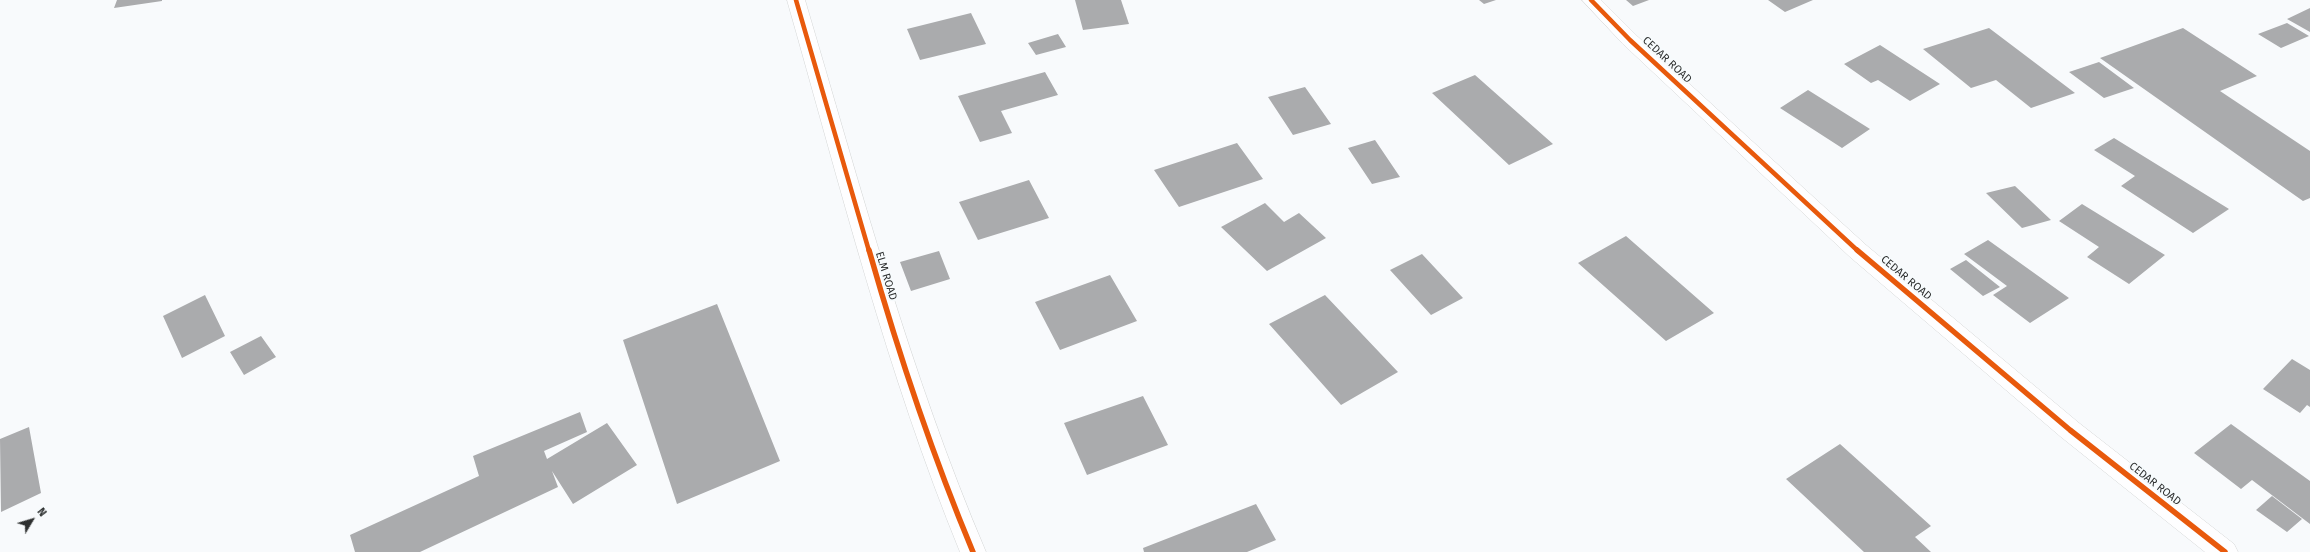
<!DOCTYPE html>
<html>
<head>
<meta charset="utf-8">
<style>
	body { margin:0 }
	#map { position:relative; width:2310px; height:552px; overflow:hidden; background:#f8fafc; font-family:"Fira Sans",sans-serif }
	canvas { display:block }
	.north { position:absolute; left:12px; top:500px; width:40px; height:40px; -webkit-text-stroke:3px #f7fbfd; paint-order:stroke; rotate:52deg; font-size:11px; font-weight:700; line-height:16px; text-align:center; color:#2d2f2f }
	.north::after { content:''; display:block; margin:auto; width:14px; height:18px; background:#2d2f2f; clip-path:polygon(50% 0,100% 100%,50% 72%,0 100%) }
</style>
</head>
<body>
<div id="map">
<canvas width="2310" height="552"></canvas>
<div class="north">N</div>
</div>
<script>
const g = document.querySelector('canvas').getContext('2d');
g.lineJoin = 'round';
function paint(path, color) {
  g.fillStyle = color;
  g.fill(path, 'evenodd');
}
function trace(path, color, width, dash) {
  g.strokeStyle = color;
  g.lineWidth = width;
  g.lineCap = dash ? 'butt' : 'round';
  g.setLineDash(dash || []);
  g.stroke(path);
}
function drawText(font, color, halo, rows, align = 'center') {
  g.font = font + ' "Fira Sans",sans-serif';
  g.lineWidth = 4;
  g.setLineDash([]);
  g.textBaseline = 'middle';
  g.strokeStyle = halo;
  g.fillStyle = color;
  for (const [text, x, y, turn = 0] of rows) {
    g.save();
    g.translate(x, y);
    g.rotate((+turn || 0) * Math.PI / 180);
    g.textAlign = isNaN(turn) ? turn : align;
    if (halo) g.strokeText(text, 0, 0);
    g.fillText(text, 0, 0);
    g.restore();
  }
}
const building = new Path2D(`
	M117,0h45v1l-48,7z
	M1075,0h46l8,24 -46,6z
	M1479,0h17l-12,4z
	M1626,0h23l-16,6z
	M1768,0h45l-28,12z
	M2310,8v24l-23,-13z
	M971,13l15,31 -66,16 -13,-31z
	M2287,23l22,13 -28,12 -23,-14z
	M1989,28l86,65 -44,15 -35,-28 -25,8 -48,-39z
	M2183,28l74,48 -37,15 90,60v47l-7,3 -203,-143z
	M1058,34l8,13 -30,8 -8,-12z
	M1880,45l60,39 -30,17 -32,-21 -7,3 -27,-19z
	M2099,62l35,26 -30,10 -35,-26z
	M1045,72l13,23 -57,16 11,22 -32,9 -22,-46z
	M1475,75l78,69 -44,21 -77,-72z
	M1305,87l26,37 -38,11 -25,-38z
	M1808,90l62,39 -28,19 -62,-40z
	M2114,138l115,71 -36,24 -72,-47 14,-10 -41,-26z
	M1375,140l25,37 -28,7 -24,-36z
	M1237,143l26,36 -84,28 -25,-37z
	M1029,180l20,38 -71,22 -19,-38z
	M2015,186l36,34 -29,8 -36,-35z
	M1265,203l19,19 15,-9 27,25 -59,33 -46,-44z
	M2082,204l83,51 -36,29 -42,-27 12,-10 -40,-26z
	M1626,236l88,77 -48,28 -88,-78z
	M1988,240l81,58 -39,25 -37,-28 14,-9 -43,-32z
	M939,251l11,28 -39,12 -11,-29z
	M1422,254l41,44 -32,17 -41,-45z
	M1966,260l34,27 -17,9 -33,-27z
	M1110,275l27,46 -77,29 -25,-48z
	M205,295l20,41 -43,22 -19,-42z
	M1325,295l73,77 -57,33 -72,-81z
	M717,304l63,157 -103,43 -54,-164z
	M261,336l15,21 -32,18 -14,-23z
	M2292,359l18,11v37l-3,-2 -7,8 -37,-24z
	M1143,396l25,49 -81,30 -23,-52z
	M580,412l7,20 -43,19 3,8 60,-36 30,42 -64,39 -21,-33 6,16 -138,65h-65l-5,-17 129,-59 -6,-20z
	M2231,424l79,57v43l-58,-44 -11,9 -47,-36z
	M29,427l12,66 -40,19 -1,-73z
	M1840,444l91,82 -16,11 16,15h-67l-78,-73z
	M2272,496l30,23 -15,13 -31,-22z
	M1256,504l20,36 -29,12h-103l-1,-4z`);
const minor = new Path2D(`
	M787,0h18c55,185 105,374 181,552h-26c-73,-178 -120,-367 -173,-552z
	M1582,0h19l36,36 229,209 213,178 155,121 4,8h-33l-144,-115 -211,-180 -227,-213z`);
const cyclewayFar1 = new Path2D(`
	M796,0l73,251
	M1591,0l39,40 228,211`);
const cycleway = new Path2D(`
	M869,250c29,102 63,204 104,302
	M1857,250l213,180 155,122`);
const streetNames = [
	["CEDAR ROAD",1667,60,43],
	["ELM ROAD",886,276,73],
	["CEDAR ROAD",1906,278,40],
	["CEDAR ROAD",2155,484,38]
];
paint(building, '#aaabad');
trace(minor, '#d4d6d6', 1);
paint(minor, '#fefeff');
trace(cyclewayFar1, '#e8590c', 4.5);
trace(cycleway, '#e8590c', 5.5);
drawText('11px', '#2d2f2f', '#f7fbfd', streetNames);
</script>
</body>
</html>
